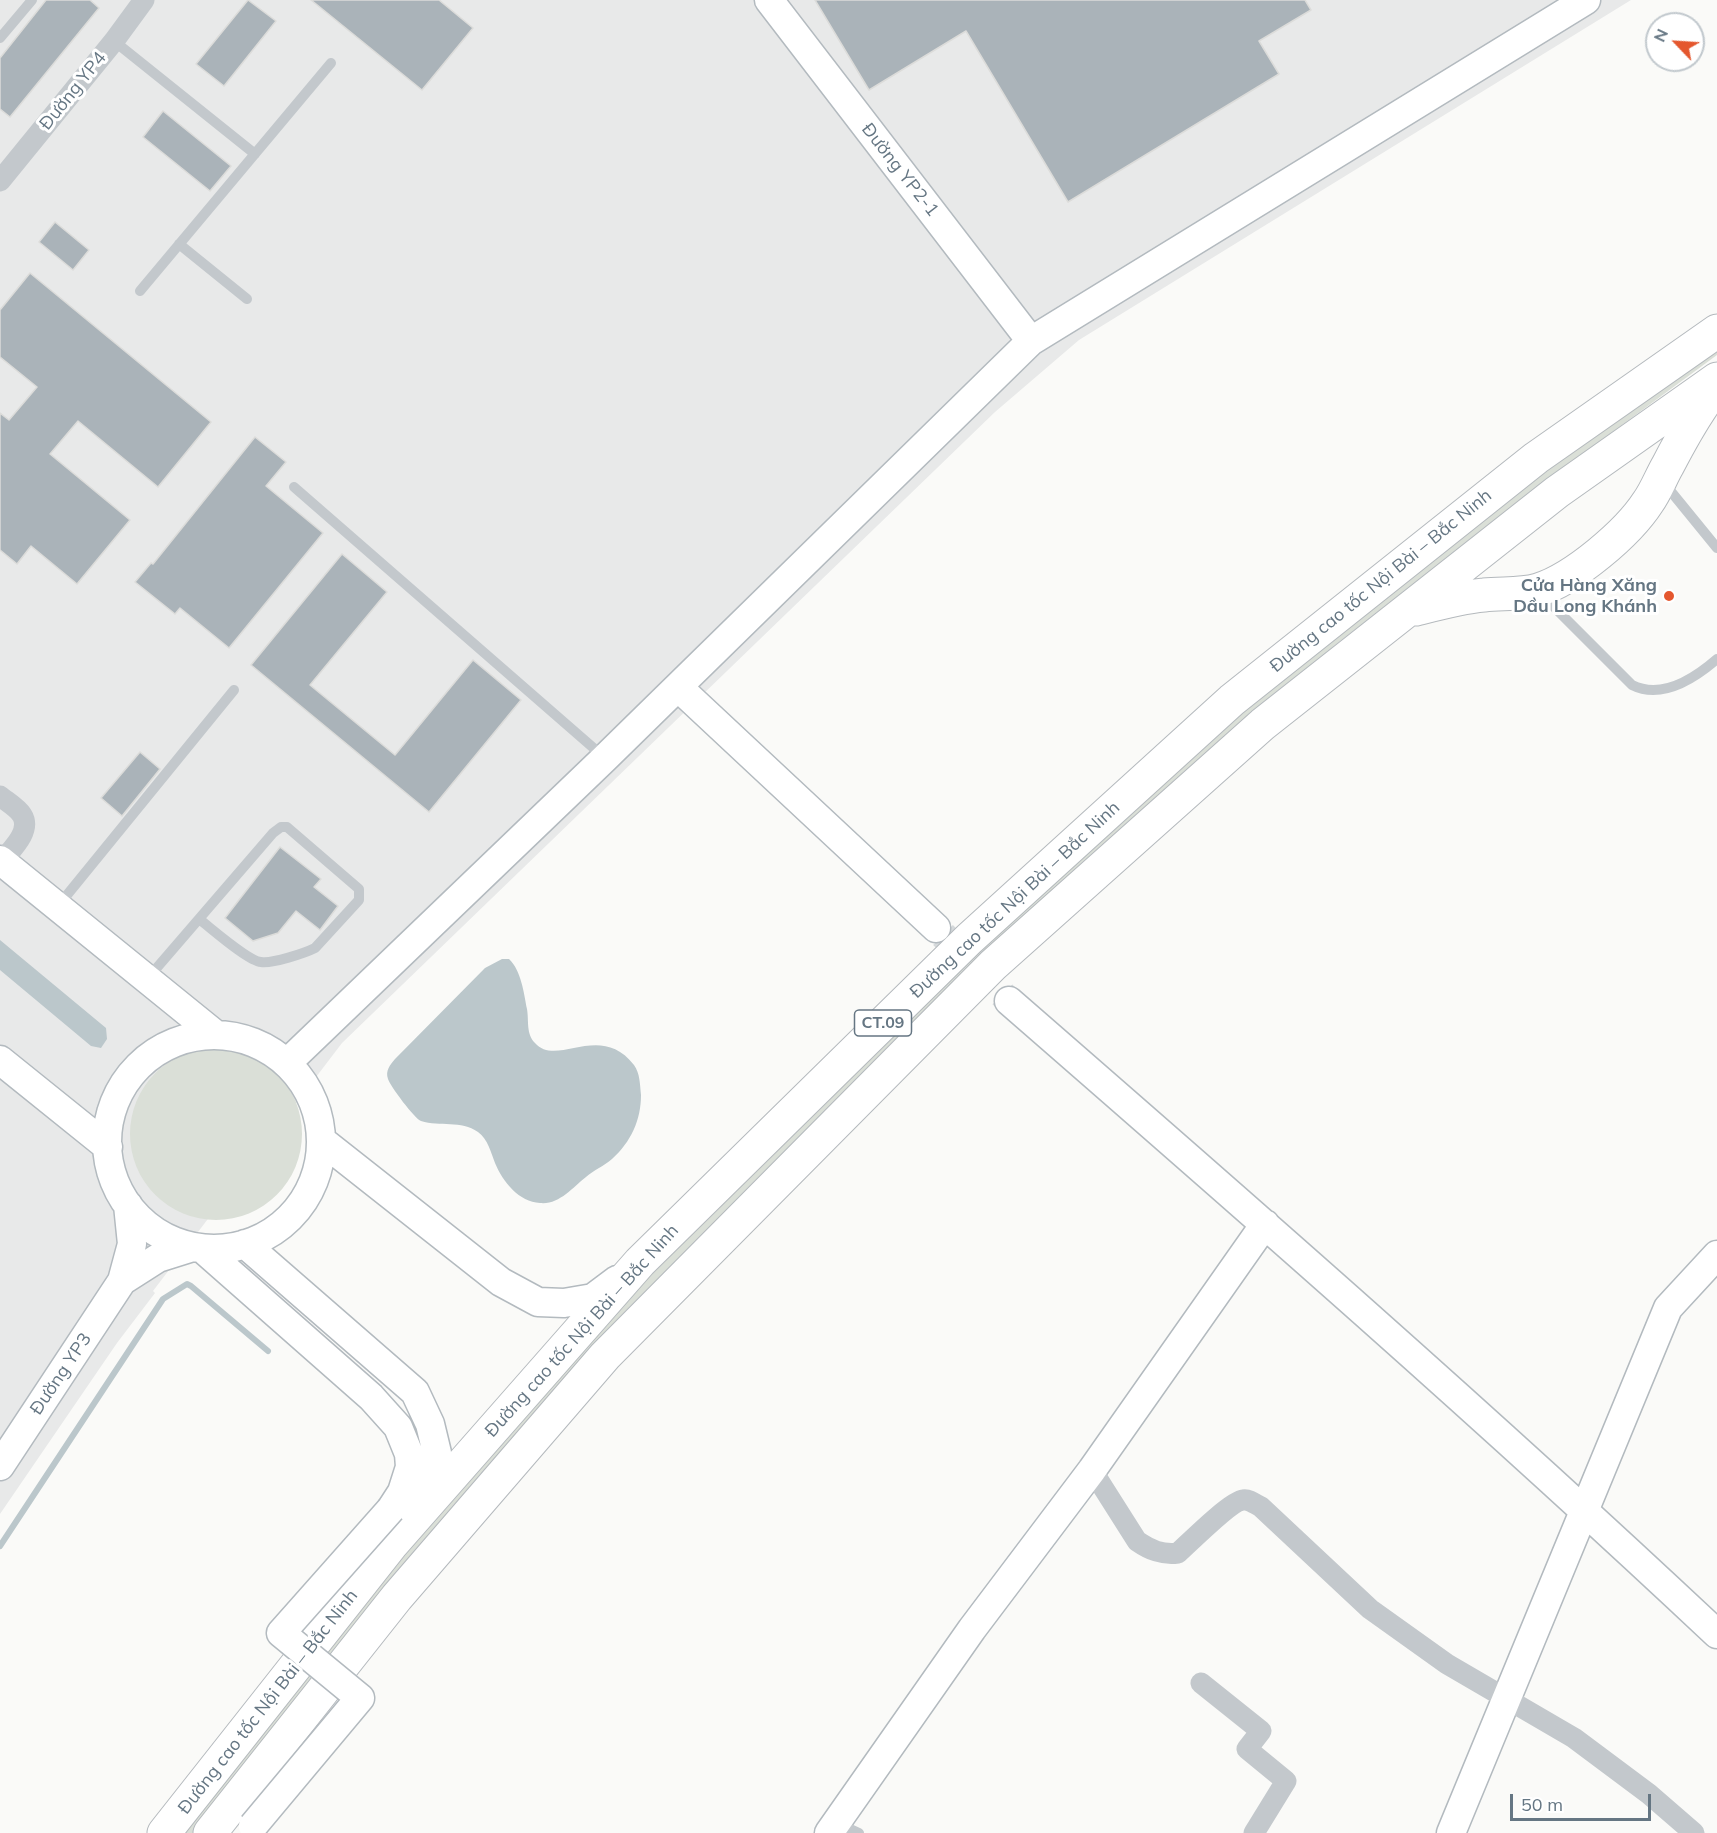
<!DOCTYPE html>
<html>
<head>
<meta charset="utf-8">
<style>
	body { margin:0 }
	#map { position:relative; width:1717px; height:1833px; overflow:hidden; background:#fafaf8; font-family:Mulish,sans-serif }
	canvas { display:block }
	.north { position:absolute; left:1645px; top:12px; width:60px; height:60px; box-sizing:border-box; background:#fff; border:2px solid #c1c8cd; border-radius:50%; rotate:295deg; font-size:16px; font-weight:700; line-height:24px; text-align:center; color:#657683 }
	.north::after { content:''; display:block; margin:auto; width:21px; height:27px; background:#e4572e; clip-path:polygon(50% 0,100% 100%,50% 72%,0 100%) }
	.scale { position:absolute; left:1510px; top:1794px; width:141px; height:27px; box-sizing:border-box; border:3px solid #657683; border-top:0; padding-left:8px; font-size:18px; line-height:21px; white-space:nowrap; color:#657683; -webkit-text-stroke:4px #fff; paint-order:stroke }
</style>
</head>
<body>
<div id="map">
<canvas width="1717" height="1833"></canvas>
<div class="north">N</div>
<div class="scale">50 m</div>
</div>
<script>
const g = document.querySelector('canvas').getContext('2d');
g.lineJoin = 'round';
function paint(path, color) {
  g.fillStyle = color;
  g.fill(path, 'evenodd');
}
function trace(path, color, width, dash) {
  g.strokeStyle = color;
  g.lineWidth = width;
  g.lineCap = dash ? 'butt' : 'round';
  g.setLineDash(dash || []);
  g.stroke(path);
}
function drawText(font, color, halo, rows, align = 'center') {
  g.font = font + ' Mulish,sans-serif';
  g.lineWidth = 6;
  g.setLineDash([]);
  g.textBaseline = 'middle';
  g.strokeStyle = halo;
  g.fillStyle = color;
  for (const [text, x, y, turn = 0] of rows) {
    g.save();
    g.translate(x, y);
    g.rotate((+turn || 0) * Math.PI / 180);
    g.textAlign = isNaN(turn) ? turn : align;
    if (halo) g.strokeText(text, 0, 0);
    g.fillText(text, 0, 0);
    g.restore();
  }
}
const built = new Path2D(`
	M0,0h1631l-552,340 -84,72 -653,631 -189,248 2,2 -38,50 -117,171z`);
const green = new Path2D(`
	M1717,341v14l-167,123 -211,164 -156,131 -107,95 -74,72 -81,74 -216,221 -509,598h-16l219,-275 244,-277 198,-204 336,-315 243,-200z
	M130 1134a86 86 0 1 1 172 0a86 86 0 1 1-172 0Z`);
const water = new Path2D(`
	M0,940l106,88 1,11 -6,9 -10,-2 -91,-76z
	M502,959h7c12,11 15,34 18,50 2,12 -1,25 8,34 22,25 65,-22 99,22 6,8 6,20 7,30 0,25 -10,47 -29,64 -8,7 -18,11 -26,18 -14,11 -27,28 -46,26 -21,-1 -37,-21 -45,-40 -4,-10 -7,-24 -17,-31 -17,-12 -38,-5 -57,-11 -6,-2 -31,-35 -33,-42 -3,-8 2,-14 7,-20l90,-91z`);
const stream = new Path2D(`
	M0,1546l163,-247 24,-15 4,2 77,65`);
const building = new Path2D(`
	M46,0h44l9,8 -89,109 -10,-8v-51z
	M248,0l28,21 -52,65 -28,-22z
	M311,0h128l34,28 -51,62z
	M815,0h490l6,10 -52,31 20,33 -211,128 -102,-171 -97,59z
	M163,111l68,55 -21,25 -67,-54z
	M55,222l34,28 -16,20 -34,-28z
	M30,273l181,149 -53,65 -80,-66 -28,33 80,66 -53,64 -46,-38 -14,18 -17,-14v-137l9,7 28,-33 -37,-30v-47z
	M255,437l31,25 -20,24 57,47 -94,115 -49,-40 -5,6 -40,-32 16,-19 2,1z
	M342,554l45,38 -77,93 85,70 78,-95 48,40 -92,112 -178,-147z
	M140,752l20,17 -38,47 -21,-18z
	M280,847l41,32 -7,8 24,19 -18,24 -24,-19 -18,22 -25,8 -28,-23z`);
const secondaryTunnel = new Path2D(`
	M943,935l66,66`);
const lane = new Path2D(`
	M0,38l32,-38
	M114,41l141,113
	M179,244l68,55
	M140,291l191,-228
	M1664,483l53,65
	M294,487l311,271
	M1540,593l92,92c30,15 62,-6 85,-26
	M58,906l176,-216
	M148,978l125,-145 8,-6h6l72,62v11l-44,48c-10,5 -43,16 -54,14 -13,-1 -50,-34 -62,-43
	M837,1823l22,10`);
const street = new Path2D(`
	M0,181l114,-140 30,-41
	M0,796c6,5 18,12 22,19 10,16 -11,35 -20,46
	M1092,1470l45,71c13,9 25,14 41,12 11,-10 53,-52 65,-53 7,-1 12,4 18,7l109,102 77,55 127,74 75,56 45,39
	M1201,1683l60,48 -14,18 39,32 -32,52`);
const secondary = new Path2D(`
	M769,0l262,341
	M678,687l258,241
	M0,860l216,175
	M1009,1001c239,208 477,416 708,633
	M107 1142a107 107 0 1 1 214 0a107 107 0 1 1-214 0Z
	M0,1060l108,87
	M287,1063l318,-305 426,-417 555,-341
	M321,1140l180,142 37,20 26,1 29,-5 24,-18
	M128,1205l4,39 -10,37 36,-23 35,-11
	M245,1244l170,148 15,32 7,29 -4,29 -15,22
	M203,1249l168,148 27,30 11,27 1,13 -8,25 -11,17
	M0,1466l122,-185
	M829,1833l143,-204 120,-159 173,-246
	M1451,1833l217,-525 49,-53`);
const highway = new Path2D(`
	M1416,609c23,-6 45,-12 68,-14 18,-2 37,0 54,-5 36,-11 90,-57 110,-88 8,-11 13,-25 20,-37 13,-25 27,-51 45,-74
	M164,1833l228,-289 248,-282 329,-323 263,-239 304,-242 181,-127
	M210,1833l187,-236 208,-241 388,-391 270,-241 294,-232 160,-113`);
const secondaryBridge = new Path2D(`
	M253,1826l107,-128 -79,-65 110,-124`);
const markers = [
	[1669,596,6,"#e4572e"]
];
const shields = [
	[883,1023,57]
];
const shieldNames = [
	["CT.09",883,1023]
];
const streetNames = [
	["Đường YP4",73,91,-51],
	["Đường YP2-1",900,170,52],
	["Đường cao tốc Nội Bài – Bắc Ninh",1381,581,-39],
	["Đường cao tốc Nội Bài – Bắc Ninh",1015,900,-43],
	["Đường cao tốc Nội Bài – Bắc Ninh",582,1331,-48],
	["Đường YP3",61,1374,-56],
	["Đường cao tốc Nội Bài – Bắc Ninh",268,1702,-52]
];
const poiNames = [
	["Cửa Hàng Xăng",1657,586],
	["Dầu Long Khánh",1657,607]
];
paint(built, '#e8e9e9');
paint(green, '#dadfd7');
paint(water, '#bbc7cb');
trace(stream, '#bbc7cb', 6);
paint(building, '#aab3b9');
trace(building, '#dcdcda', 1.5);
trace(secondaryTunnel, '#d5d9db', 28, [28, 14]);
trace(secondary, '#b3babf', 31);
trace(highway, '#b4b9bd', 35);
trace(lane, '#c3c8cc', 10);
trace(street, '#c3c8cc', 21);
trace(secondary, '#fff', 28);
trace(highway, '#fff', 33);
trace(secondaryBridge, '#b3babf', 31, []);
trace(secondaryBridge, '#fff', 28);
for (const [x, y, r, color] of markers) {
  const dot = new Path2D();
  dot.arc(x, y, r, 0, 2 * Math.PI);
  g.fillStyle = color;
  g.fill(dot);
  trace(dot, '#fff', 2);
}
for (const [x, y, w] of shields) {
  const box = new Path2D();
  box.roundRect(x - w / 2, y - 13, w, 26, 4.5);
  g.fillStyle = '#fff';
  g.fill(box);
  trace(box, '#657683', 1.5);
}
drawText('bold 16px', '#657683', null, shieldNames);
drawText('18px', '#657683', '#fff', streetNames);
drawText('bold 18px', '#657683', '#fff', poiNames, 'right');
</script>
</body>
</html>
